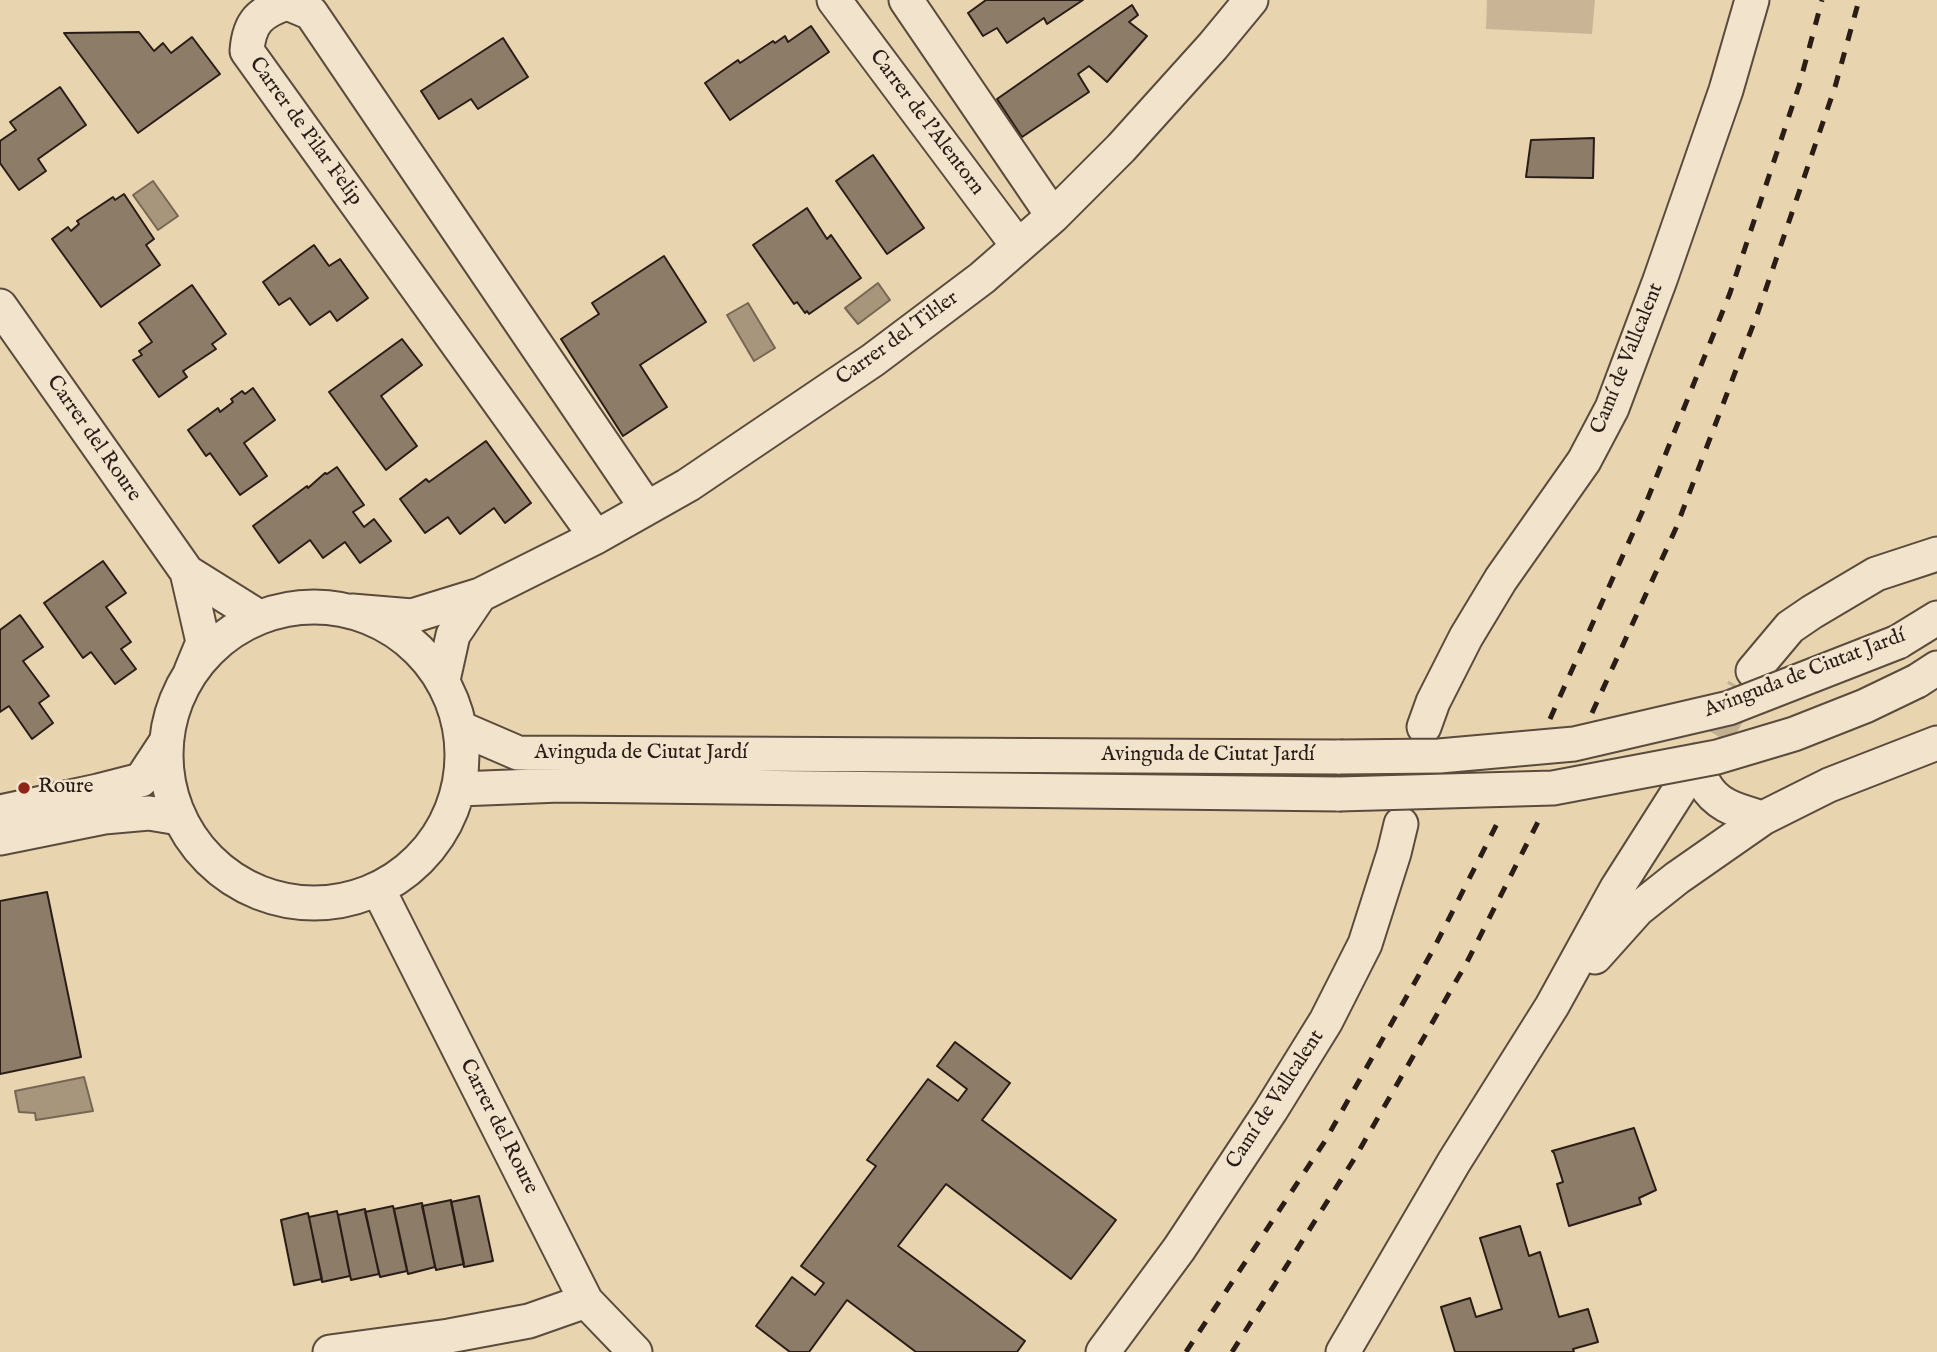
<!DOCTYPE html>
<html>
<head>
<meta charset="utf-8">
<style>
	body { margin:0 }
	canvas { display:block; background:#e9d4b0 }
</style>
</head>
<body>
<canvas width="1937" height="1352"></canvas>
<script>
const g = document.querySelector('canvas').getContext('2d');
g.lineJoin = 'round';
function paint(path, color) {
  g.fillStyle = color;
  g.fill(path, 'evenodd');
}
function trace(path, color, width, dash) {
  g.strokeStyle = color;
  g.lineWidth = width;
  g.lineCap = dash ? 'butt' : 'round';
  g.setLineDash(dash || []);
  g.stroke(path);
}
function drawText(font, color, halo, rows, align = 'center') {
  g.font = font + ' "IM FELL English",serif';
  g.lineWidth = 5;
  g.setLineDash([]);
  g.textBaseline = 'middle';
  g.strokeStyle = halo;
  g.fillStyle = color;
  for (const [text, x, y, turn = 0] of rows) {
    g.save();
    g.translate(x, y);
    g.rotate((+turn || 0) * Math.PI / 180);
    g.textAlign = isNaN(turn) ? turn : align;
    if (halo) g.strokeText(text, 0, 0);
    g.fillText(text, 0, 0);
    g.restore();
  }
}
const green = new Path2D(`
	M1487,0h108l-3,34 -106,-5z`);
const water = new Path2D(`
	M153,181l25,35 -20,14 -25,-35z
	M878,283l12,17 -32,24 -13,-16z
	M748,303l27,45 -21,13 -27,-46z
	M84,1077l9,34 -57,9 -1,-7 -16,-1 -4,-21z`);
const building = new Path2D(`
	M986,0h97l-36,24 -3,-6 -37,25 -10,-15 -14,8 -15,-23z
	M1132,5l6,10 -9,7 18,14 -40,46 -18,-16 -11,8 11,18 -67,45 -25,-38z
	M811,26l18,26 -99,68 -25,-37 33,-23 2,3 33,-22 2,2 10,-7 3,6z
	M139,32l15,19 9,-8 8,10 21,-16 28,37 -82,59 -74,-100z
	M503,38l25,39 -50,32 -7,-10 -32,20 -18,-28z
	M60,87l26,38 -48,34 8,12 -27,19 -19,-27v-22l16,-11 -6,-8z
	M1594,138l-1,40 -67,-1 5,-37z
	M873,155l51,73 -37,26 -51,-73z
	M124,194l30,45 -8,6 14,20 -59,42 -49,-68 16,-12 3,4 8,-7 -2,-3 36,-24 2,3z
	M807,208l20,31 4,-4 30,43 -52,36 -2,-3 -2,2 -8,-11 -3,2 -41,-59z
	M314,245l15,21 11,-7 28,39 -31,23 -7,-10 -20,14 -20,-27 -11,7 -16,-23z
	M664,256l42,66 -66,43 27,42 -44,29 -62,-97 38,-25 -7,-11z
	M192,285l34,49 -14,10 4,5 -33,22 4,6 -28,20 -26,-37 9,-5 -3,-4 13,-9 -13,-19z
	M402,339l20,26 -41,31 36,50 -31,24 -57,-78z
	M253,388l22,32 -31,23 23,33 -27,19 -30,-42 -4,3 -18,-26 30,-22 2,4 13,-10 -2,-3 11,-8 3,3z
	M486,441l45,62 -26,20 -11,-15 -34,26 -12,-17 -23,16 -25,-34 26,-20 3,3z
	M337,467l27,38 -11,7 11,15 10,-8 17,22 -31,22 -15,-21 -22,16 -13,-18 -31,23 -26,-37 54,-40 1,2 17,-15 2,1z
	M103,561l23,32 -20,14 25,35 -10,7 15,20 -21,15 -24,-32 -8,6 -39,-55z
	M20,615l23,32 -20,14 26,35 -10,7 14,20 -21,16 -23,-33 -9,6v-82z
	M47,892l34,165 -81,17v-173z
	M955,1042l55,41 -28,37 134,100 -45,59 -125,-95 -48,62 127,95 -8,11h-101l-69,-52 -38,52h-19l-34,-26 36,-49 23,18 9,-12 -23,-17 75,-100 -9,-6 61,-81 30,22 9,-12 -30,-23z
	M1634,1128l22,62 -17,8 2,6 -72,22 -12,-42 6,-2 -9,-29 -2,-2z
	M479,1196l14,65 -29,6 -13,-65z
	M451,1200l13,64 -28,6 -14,-64z
	M422,1203l13,64 -27,7 -14,-65z
	M393,1206l14,65 -27,6 -15,-65z
	M365,1209l14,65 -28,6 -13,-65z
	M337,1211l13,65 -28,6 -13,-65z
	M308,1213l14,66 -28,6 -13,-65z
	M1520,1226l9,30 11,-4 19,65 29,-8 10,33 -25,7 1,3h-119l-14,-45 29,-9 6,19 26,-8 -22,-71z`);
const streetTunnel = new Path2D(`
	M1689,777l18,-26 36,-62`);
const street = new Path2D(`
	M834,0l184,246
	M906,0l147,216
	M0,306l187,266 16,70 -12,29
	M596,537l-349,-486c2,-29 13,-39 40,-48l24,10 335,494
	M187,572l72,45
	M166 755a148 148 0 1 1 296 0a148 148 0 1 1-296 0Z
	M352,611l60,5 68,-21 116,-58 92,-52 185,-125 109,-82 71,-62 68,-68 92,-102 38,-46
	M1898,642l39,-24
	M1753,671l37,-44 22,-15 64,-38 61,-20
	M443,680l10,-45 27,-40
	M1917,681l20,-13
	M1424,727l9,-25 33,-65 35,-58 83,-118 28,-53 48,-128 66,-190 26,-90
	M460,728l58,25 822,4
	M1704,783c13,24 35,28 59,35
	M459,789l101,-4 779,9
	M0,812l98,-21 43,-11 25,-38
	M0,838l104,-21 45,-4 30,5
	M378,889l208,412 49,51
	M1595,957l43,-48 39,-31 86,-60 66,-33 108,-42
	M330,1352l119,-16 80,-15 57,-20
	M1103,1352l76,-103 92,-139 55,-89 39,-77 29,-91 7,-29
	M1343,1352l111,-190 98,-156 65,-118 63,-99`);
const rail = new Path2D(`
	M1592,713l84,-185 82,-216 77,-225 24,-87
	M1550,719l94,-211 86,-215 69,-207 23,-86
	M1186,1352l139,-211 108,-191 68,-134
	M1232,1352l124,-196 111,-194 76,-150`);
const streetBridge = new Path2D(`
	M1340,757l99,-1 135,-12 155,-36 169,-66
	M1339,794l214,-6 164,-31 77,-23 71,-28 52,-25`);
const markers = [
	[24,788,7,"#8f2418"]
];
const streetNames = [
	["Carrer de l'Alentorn",926,123,53],
	["Carrer de Pilar Felip",305,132,54],
	["Carrer del Til·ler",898,339,-36],
	["Camí de Vallcalent",1628,359,-68],
	["Carrer del Roure",93,439,55],
	["Avinguda de Ciutat Jardí",1805,674,-21],
	["Avinguda de Ciutat Jardí",641,754],
	["Avinguda de Ciutat Jardí",1208,756],
	["Camí de Vallcalent",1276,1100,-57],
	["Carrer del Roure",498,1127,63]
];
const poiNames = [
	["Roure",38,788]
];
paint(green, '#c9b596');
paint(water, '#a8967c');
trace(water, '#766654', 2);
paint(building, '#8d7c67');
trace(building, '#2a1d17', 2);
trace(streetTunnel, '#c3af91', 33, [33, 17]);
trace(street, '#5a4b3d', 37);
trace(street, '#f1e3cc', 33);
trace(rail, '#2a1d17', 5, [12, 12]);
trace(streetBridge, '#5a4b3d', 37, []);
trace(streetBridge, '#f1e3cc', 33);
for (const [x, y, r, color] of markers) {
  const dot = new Path2D();
  dot.arc(x, y, r, 0, 2 * Math.PI);
  g.fillStyle = color;
  g.fill(dot);
  trace(dot, '#f1e3cc', 2.5);
}
drawText('21px', '#2a1d17', '#f1e3cc', streetNames);
drawText('21px', '#2a1d17', '#f1e3cc', poiNames, 'left');
</script>
</body>
</html>
